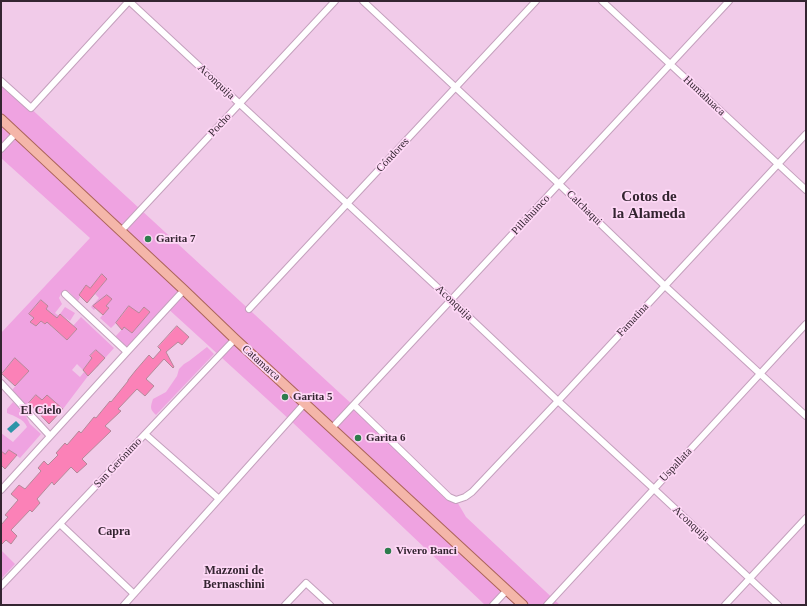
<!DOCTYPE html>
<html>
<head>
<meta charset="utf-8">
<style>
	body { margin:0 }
	#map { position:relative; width:807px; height:606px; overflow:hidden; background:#f1cbe9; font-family:"Times New Roman",serif }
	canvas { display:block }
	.frame { position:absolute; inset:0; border:2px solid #342531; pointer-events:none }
</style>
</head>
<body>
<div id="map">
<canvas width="807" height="606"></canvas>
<div class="frame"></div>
</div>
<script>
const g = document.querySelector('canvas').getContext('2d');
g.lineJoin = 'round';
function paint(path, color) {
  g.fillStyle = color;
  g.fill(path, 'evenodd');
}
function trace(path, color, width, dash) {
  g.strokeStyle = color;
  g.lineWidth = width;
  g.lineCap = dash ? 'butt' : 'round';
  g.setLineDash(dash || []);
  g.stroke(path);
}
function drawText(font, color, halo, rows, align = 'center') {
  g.font = font + ' "Times New Roman",serif';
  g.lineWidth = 3.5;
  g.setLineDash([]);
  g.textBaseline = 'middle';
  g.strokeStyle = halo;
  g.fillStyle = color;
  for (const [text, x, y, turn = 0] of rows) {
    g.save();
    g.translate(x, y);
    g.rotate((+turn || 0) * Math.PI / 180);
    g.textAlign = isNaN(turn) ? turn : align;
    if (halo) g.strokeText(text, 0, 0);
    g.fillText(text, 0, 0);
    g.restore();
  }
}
const green = new Path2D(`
	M1,81l455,419 10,17 94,88h-37l-16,-15 -14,15h-8l-195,-185 -125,-114 -34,37 -5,4 -11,-10 9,-10 8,6 18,-21 -6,-5 -12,14 2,-11 -5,-4 -13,17 -5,5 -11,-10 9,-10 -3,-2 6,-7 -8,-1 -10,12 -3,-3 8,-9 -4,-4 12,-15 -5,-5 -12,14 -4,-3 -7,10 1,2 -2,4 -10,-10 -6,1 -3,6 3,6 -7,9 4,3 -8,10 16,14 10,-11 -4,-3 8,-9 33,31 -9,10 -9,-8 -6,6 9,9 -2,2 -7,-6 -7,9 -6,-6 -5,6 8,7 4,-5 4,4 -25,33 -16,-14 -5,5 -6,-5 -10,10 -14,-15 17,-19 -14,-12 -14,16v-42l89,-95 -89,-80zM41,300l7,6 -2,3 7,6 -8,9 -4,-3 -5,5 -5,-4 3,-4 -5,-4z
	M65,307l10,6 -5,8 -10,-7z
	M207,347l7,7 -58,61c-6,-6 -6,-7 -3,-16l13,-7 11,-16 2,-7 5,-5 5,-3z
	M13,402l12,12 5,10 11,10 -21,24 -11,-8 -4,4 -4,-1v-20l12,9 14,-15c-3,-8 -13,-11 -20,-14v-4z
	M1,550l14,14 -14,15z`);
const water = new Path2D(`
	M16,421l4,4 -9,8 -4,-4z`);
const building = new Path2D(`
	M102,274l5,5 -20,24 -8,-8 7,-10 4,3z
	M107,295l5,4 -6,7 3,2 -6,7 -10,-9z
	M41,300l7,6 -2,3 11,9 3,-4 17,15 -10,11 -20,-18 -2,2 -4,-3 -5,5 -6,-4 4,-4 -5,-4z
	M129,306l10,7 5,-6 6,5 -18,21 -8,-6 -2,3 -6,-7z
	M177,326l12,11 -7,8 -4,-3 -12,10 8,15 -1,1 -9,-9 -18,20 8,7 -9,10 -8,-7 -19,20 3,2 -16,15 6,5 -29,28 5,5 -10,9 -6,-6 -17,18 -2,-3 -15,17 3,4 -8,9 -2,-2 -19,20 6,6 -6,8 -5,-4 -5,5v-20l7,-8 -3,-2 13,-15 -7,-6 8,-9 6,4 16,-18 -3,-3 6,-7 4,4 10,-10 -2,-2 9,-10 2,2 12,-14 2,2 13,-16 2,1 14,-17 1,1 17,-21v-1l8,-10 13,-15 4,4 8,-9 -3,-3z
	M96,350l9,8 -17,18 -5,-6 9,-12 -2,-2z
	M15,358l14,13 -14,15 -13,-12z
	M36,395l6,5 5,-5 16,14 -14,15 -20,-21z
	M9,450l8,5 -12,14 -4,-4v-14l4,3z`);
const minor = new Path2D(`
	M129,1l322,299 107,101 96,88 124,116
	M363,1l196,183 106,102 141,130
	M602,1l204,189
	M1,81l30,27 98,-107
	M1,149l15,-16
	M121,231l214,-230
	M65,294l62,58
	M249,309l287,-308
	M1,383l49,53
	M354,405l95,92 7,3 9,-3 7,-5 86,-91 248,-267
	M332,428l397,-427
	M145,434l74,65
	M1,490l126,-138 57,-62
	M60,524l74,70
	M1,586l234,-247
	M124,605l181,-202
	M285,605l21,-22 24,22
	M493,605l14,-15
	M547,605l259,-281
	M725,605l81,-87`);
const primary = new Path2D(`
	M1,119l183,171 51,49 288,266`);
const markers = [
	[148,239,4,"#2d7c4c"],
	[285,397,4,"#2d7c4c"],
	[358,438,4,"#2d7c4c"],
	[388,551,4,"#2d7c4c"]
];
const streetNames = [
	["Aconquija",216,82,43],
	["Humahuaca",704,96,43],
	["Pocho",220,125,-47],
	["Cóndores",393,155,-47],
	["Calchaqui",584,208,44],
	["Pillahuinco",531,215,-47],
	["Aconquija",454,303,43],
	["Famatina",633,320,-47],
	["Catamarca",261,363,42],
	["San Gerónimo",118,463,-47],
	["Uspallata",676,465,-47],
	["Aconquija",691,524,43]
];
const poiNames = [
	["Garita 7",156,239],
	["Garita 5",293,397],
	["Garita 6",366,438],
	["Vivero Banci",396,551]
];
const neighbourhoodNames = [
	["El Cielo",41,411],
	["Capra",114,532],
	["Mazzoni de",234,571],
	["Bernaschini",234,585]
];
const districtNames = [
	["Cotos de",649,197],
	["la Alameda",649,214]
];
paint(green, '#efa3e1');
paint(water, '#2d94a8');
paint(building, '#fb81b7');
trace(building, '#b48899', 1);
trace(minor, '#c4a0bd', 8);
trace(primary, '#ac645a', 11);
trace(minor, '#fff', 6);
trace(primary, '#f4b6a9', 9);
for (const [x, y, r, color] of markers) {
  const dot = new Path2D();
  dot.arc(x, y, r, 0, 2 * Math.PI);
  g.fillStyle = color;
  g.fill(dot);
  trace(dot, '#fed8f6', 1.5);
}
drawText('11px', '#342531', '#fed8f6', streetNames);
drawText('bold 11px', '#342531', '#fed8f6', poiNames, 'left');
drawText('bold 12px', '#342531', '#fed8f6', neighbourhoodNames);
drawText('bold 15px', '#342531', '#fed8f6', districtNames);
</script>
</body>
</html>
